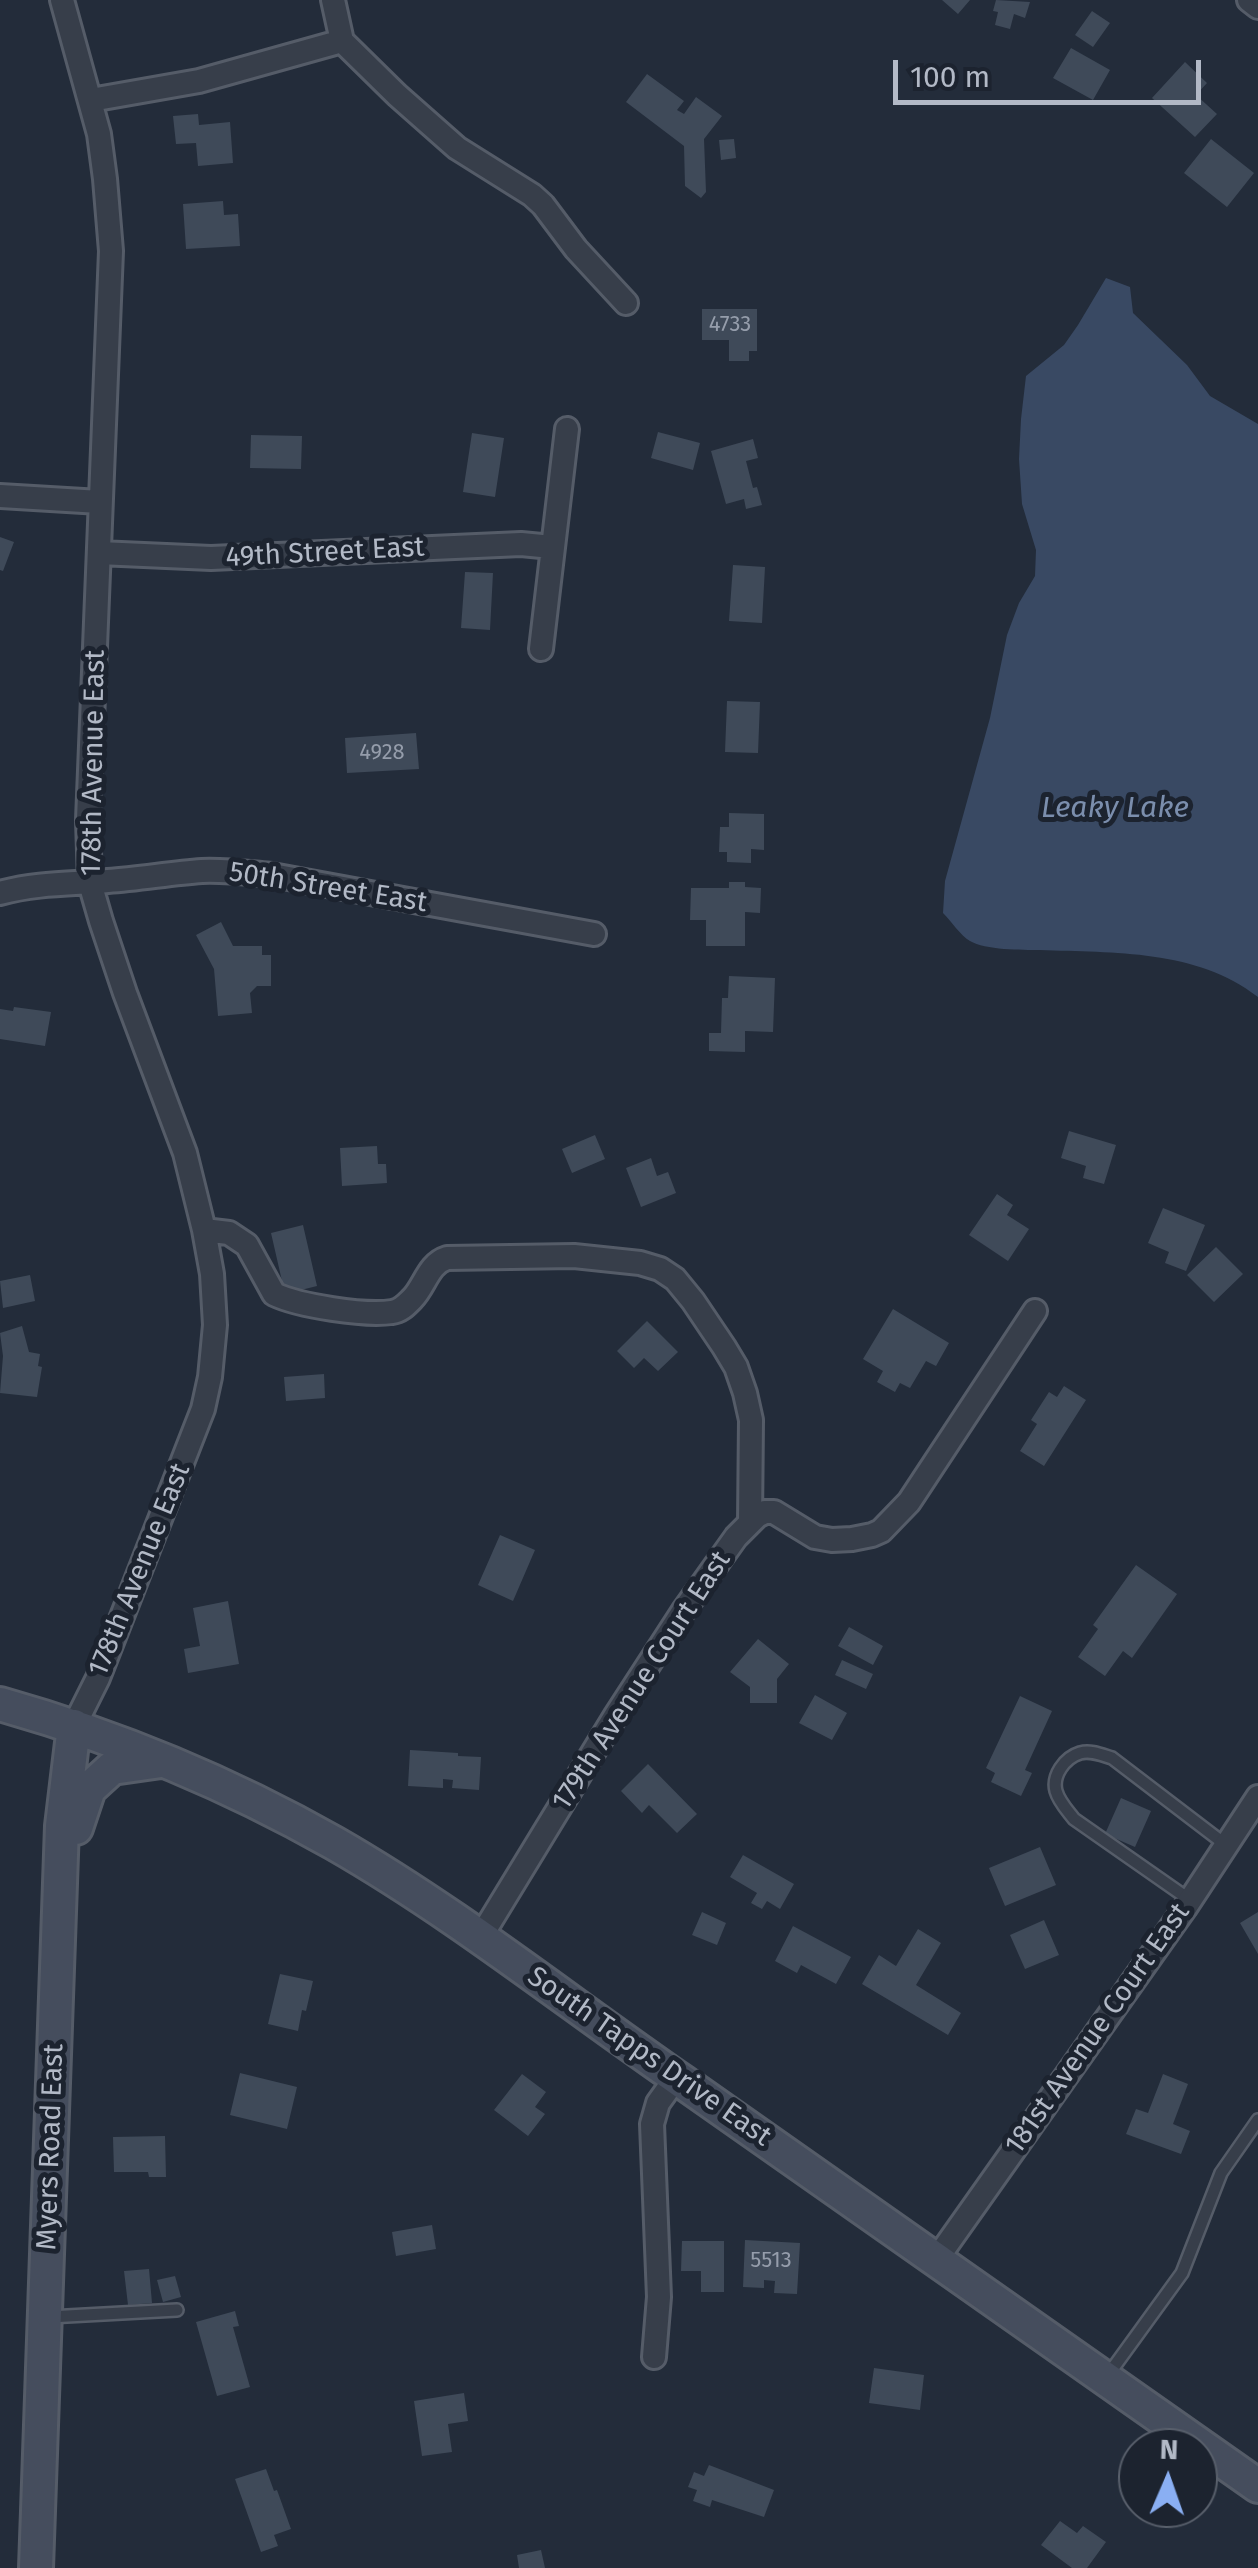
<!DOCTYPE html>
<html>
<head>
<meta charset="utf-8">
<style>
	body { margin:0 }
	#map { position:relative; width:1258px; height:2568px; overflow:hidden; background:#232c3a; font-family:"Fira Sans",sans-serif }
	canvas { display:block }
	.north { position:absolute; left:1118px; top:2428px; width:100px; height:100px; box-sizing:border-box; background:#1c232f; border:2px solid #585f6b; border-radius:50%; rotate:2deg; font-size:28px; font-weight:700; line-height:40px; text-align:center; color:#b2b9c6 }
	.north::after { content:''; display:block; margin:auto; width:35px; height:45px; background:#8aaff3; clip-path:polygon(50% 0,100% 100%,50% 72%,0 100%) }
	.scale { position:absolute; left:893px; top:60px; width:308px; height:45px; box-sizing:border-box; border:5px solid #b2b9c6; border-top:0; padding-left:12px; font-size:30px; line-height:35px; white-space:nowrap; color:#b2b9c6; -webkit-text-stroke:8px #1c232f; paint-order:stroke }
</style>
</head>
<body>
<div id="map">
<canvas width="1258" height="2568"></canvas>
<div class="north">N</div>
<div class="scale">100 m</div>
</div>
<script>
const g = document.querySelector('canvas').getContext('2d');
g.lineJoin = 'round';
function paint(path, color) {
  g.fillStyle = color;
  g.fill(path, 'evenodd');
}
function trace(path, color, width, dash) {
  g.strokeStyle = color;
  g.lineWidth = width;
  g.lineCap = dash ? 'butt' : 'round';
  g.setLineDash(dash || []);
  g.stroke(path);
}
function drawText(font, color, halo, rows, align = 'center') {
  g.font = font + ' "Fira Sans",sans-serif';
  g.lineWidth = 10;
  g.setLineDash([]);
  g.textBaseline = 'middle';
  g.strokeStyle = halo;
  g.fillStyle = color;
  for (const [text, x, y, turn = 0] of rows) {
    g.save();
    g.translate(x, y);
    g.rotate((+turn || 0) * Math.PI / 180);
    g.textAlign = isNaN(turn) ? turn : align;
    if (halo) g.strokeText(text, 0, 0);
    g.fillText(text, 0, 0);
    g.restore();
  }
}
const water = new Path2D(`
	M1106,278l24,9 3,26 54,52 23,31 48,28v573c-62,-48 -144,-44 -218,-47 -18,0 -55,0 -70,-9 -9,-5 -19,-20 -27,-28l2,-32 45,-163 17,-83 12,-32 16,-27 1,-26 -14,-46 -3,-45 2,-40 5,-43 38,-31 14,-20z`);
const building = new Path2D(`
	M942,0h28l-12,14z
	M996,0l34,2 -5,16 -11,-4 -4,15 -15,-4 3,-13 -5,-1z
	M1092,11l18,12 -17,24 -18,-12z
	M1071,48l39,22 -17,30 -40,-22z
	M1185,62l22,21 -11,12 21,19 -22,23 -43,-39z
	M647,74l37,27 -7,9 7,4 12,-17 26,19 -18,23 2,53 -5,6 -16,-12 -1,-40 -58,-44z
	M198,114l1,11 31,-3 3,41 -35,3 -2,-23 -20,1 -3,-28z
	M734,139l2,19 -15,2 -2,-20z
	M1211,139l43,34 -27,34 -43,-34z
	M223,201l1,14 14,-1 2,32 -54,3 -3,-45z
	M702,309h55v42h-8v10h-20v-21h-27z
	M658,432l42,11 -7,27 -42,-12z
	M472,433l32,5 -9,59 -32,-5z
	M251,435l51,1 -1,33 -51,-1z
	M753,439l5,19 -12,3 7,27 4,-1 5,18 -16,4 -2,-10 -18,5 -15,-53z
	M0,537l14,5 -11,29 -3,-1z
	M733,565l32,2 -3,56 -33,-2z
	M465,572l28,1 -3,57 -29,-2z
	M727,701l33,1 -2,51 -33,-1z
	M416,733l3,36 -72,4 -2,-35z
	M729,813l35,1v36l-13,-1v14l-24,-1v-10h-8l1,-25h9z
	M729,882h16v5l16,1 -1,25 -15,-1v34h-39v-26h-16l1,-32h38z
	M221,922l12,24h29v9h9v31h-14l-7,7 2,20 -34,3 -4,-47 -18,-34z
	M729,976l46,2 -2,54 -28,-1v21l-36,-1v-18h12l1,-35h6z
	M14,1007l37,5 -6,34 -45,-7v-30l13,2z
	M1069,1131l47,14 -12,39 -21,-6 3,-12 -25,-8z
	M595,1135l10,24 -33,14 -10,-24z
	M377,1146l1,18h8l1,19 -45,3 -2,-38z
	M651,1158l6,18 11,-4 8,21 -35,14 -15,-39z
	M997,1194l16,11 -6,10 22,14 -21,32 -39,-26z
	M1163,1208l42,17 -19,46 -21,-8 4,-11 -21,-9z
	M303,1225l14,61 -32,8 -14,-61z
	M1216,1247l27,27 -29,28 -27,-27z
	M30,1275l5,26 -32,7 -3,-27z
	M893,1309l56,34 -13,23 -10,-5 -16,27 -10,-5 -5,9 -18,-10 6,-11 -20,-12z
	M647,1321l31,31 -20,19 -14,-13 -10,10 -17,-17z
	M22,1326l7,26 11,2 -2,12 4,1 -5,30 -37,-4 3,-37 -3,-23z
	M324,1374l1,24 -39,3 -2,-24z
	M1064,1386l22,14 -42,66 -24,-15 17,-27 -6,-4 18,-28 8,5z
	M500,1535l35,15 -22,51 -35,-16z
	M1136,1565l41,29 -45,64 -9,-7 -18,25 -27,-19 20,-28 -5,-4z
	M228,1601l11,63 -51,9 -4,-24 16,-3 -7,-38z
	M849,1627l34,19 -10,19 -35,-19z
	M758,1639l31,25 -12,15v24h-27v-16l-20,-15z
	M842,1660l31,14 -7,15 -31,-14z
	M815,1695l32,18 -15,27 -33,-17z
	M1020,1696l32,15 -27,59 7,3 -11,23 -30,-14 4,-9 -9,-5z
	M410,1750l48,3v3l23,1 -2,33 -27,-2 1,-8 -10,-1v9l-35,-2z
	M648,1764l49,50 -20,19 -28,-28 -7,8 -21,-22z
	M1121,1798l30,13 -16,36 -30,-13z
	M1040,1847l16,38 -51,21 -16,-38z
	M743,1855l51,29 -14,25 -13,-8 -5,8 -11,-6 6,-10 -27,-16z
	M702,1912l24,11 -9,22 -25,-10z
	M1258,1912v42l-18,-31z
	M1044,1920l15,35 -34,14 -15,-34z
	M793,1926l58,31 -15,27 -35,-19 -4,8 -22,-12z
	M918,1929l23,14 -25,42 45,28 -13,22 -86,-51 17,-29 17,11z
	M280,1974l33,7 -7,30 -4,-1 -4,21 -30,-7z
	M240,2073l57,14 -10,42 -57,-14z
	M522,2074l24,18 -11,15 10,7 -17,22 -34,-26z
	M1163,2074l25,10 -15,40 17,7 -9,23 -55,-20 10,-25 12,4z
	M165,2136l1,41h-17l-1,-5h-34l-1,-35z
	M432,2225l4,24 -40,7 -4,-24z
	M745,2240l55,3 -3,51 -23,-1 1,-12 -11,-1v8l-21,-1z
	M682,2241h42v51h-23v-21h-20z
	M149,2269l3,34 -24,2 -4,-34z
	M175,2276l6,21 -18,5 -6,-22z
	M235,2311l4,15 -6,1 17,60 -33,9 -21,-74z
	M874,2368l50,7 -4,35 -51,-7z
	M464,2393l4,28 -20,3 4,28 -30,4 -8,-55z
	M709,2465l65,25 -10,27 -52,-17 -2,7 -17,-6 4,-11 -9,-3 6,-15 10,4z
	M266,2469l8,22 3,-1 14,39 -17,6 4,11 -17,6 -26,-73z
	M1060,2521l17,12 6,-7 23,16 -19,26h-15l-31,-23z
	M541,2550l4,18h-26l-2,-13z`);
const lane = new Path2D(`
	M1190,1900l-116,-81c-6,-8 -15,-17 -18,-28 -4,-15 8,-33 24,-38 11,-3 22,2 32,5l114,87
	M49,2317l128,-7
	M1108,2375l74,-102 39,-100 37,-53`);
const street = new Path2D(`
	M62,0l37,134 6,45 6,72 -23,569 2,63 11,38 24,72 60,160 19,77 8,44 3,51 -5,52 -7,32 -105,269 -24,48
	M333,0l9,41 55,54 60,53 75,47 11,10 33,44 50,54
	M1249,0l9,7
	M91,100l108,-19 143,-40
	M0,496l100,6
	M99,553l112,5 310,-14 31,3
	M541,649l26,-220
	M0,893c36,-10 72,-9 108,-12 32,-2 63,-8 94,-10 23,-1 47,2 70,4l322,59
	M204,1230l25,3 18,12 27,49c25,12 91,22 118,18 9,-1 14,-7 20,-13 13,-13 16,-35 35,-41l127,-2 66,7 20,6 15,10 18,22 31,46 12,20 9,26 6,27 -1,103
	M480,1938l136,-223 68,-105 52,-73 21,-21 8,-4h9l41,25 17,3 20,-1 20,-4 9,-4 28,-29 126,-191
	M936,2260l249,-352 73,-111
	M654,2357l5,-60 -7,-173 6,-21 18,-25`);
const secondary = new Path2D(`
	M0,1704c117,33 228,79 334,139 122,70 233,159 349,239 192,135 383,269 575,404
	M76,1828l13,-39 23,-21 49,-7
	M36,2568l26,-742 12,-100`);
const numberNames = [
	["4733",730,325],
	["4928",382,753],
	["5513",771,2261]
];
const streetNames = [
	["49th Street East",325,553,-3],
	["178th Avenue East",94,763,-89],
	["50th Street East",328,888,9],
	["178th Avenue East",140,1570,-68],
	["179th Avenue Court East",642,1681,-57],
	["181st Avenue Court East",1098,2029,-55],
	["South Tapps Drive East",649,2057,35],
	["Myers Road East",51,2147,-88]
];
const waterNames = [
	["Leaky Lake",1115,809]
];
paint(water, '#394963');
paint(building, '#3f4a59');
trace(lane, '#555c68', 16);
trace(street, '#555c68', 28);
trace(secondary, '#555c68', 38);
trace(lane, '#373e4a', 11);
trace(street, '#373e4a', 22);
trace(secondary, '#454d5d', 32);
drawText('22px', '#959dab', null, numberNames);
drawText('28px', '#b2b9c6', '#1c232f', streetNames);
drawText('italic 30px', '#7b8ead', '#1c232f', waterNames);
</script>
</body>
</html>
